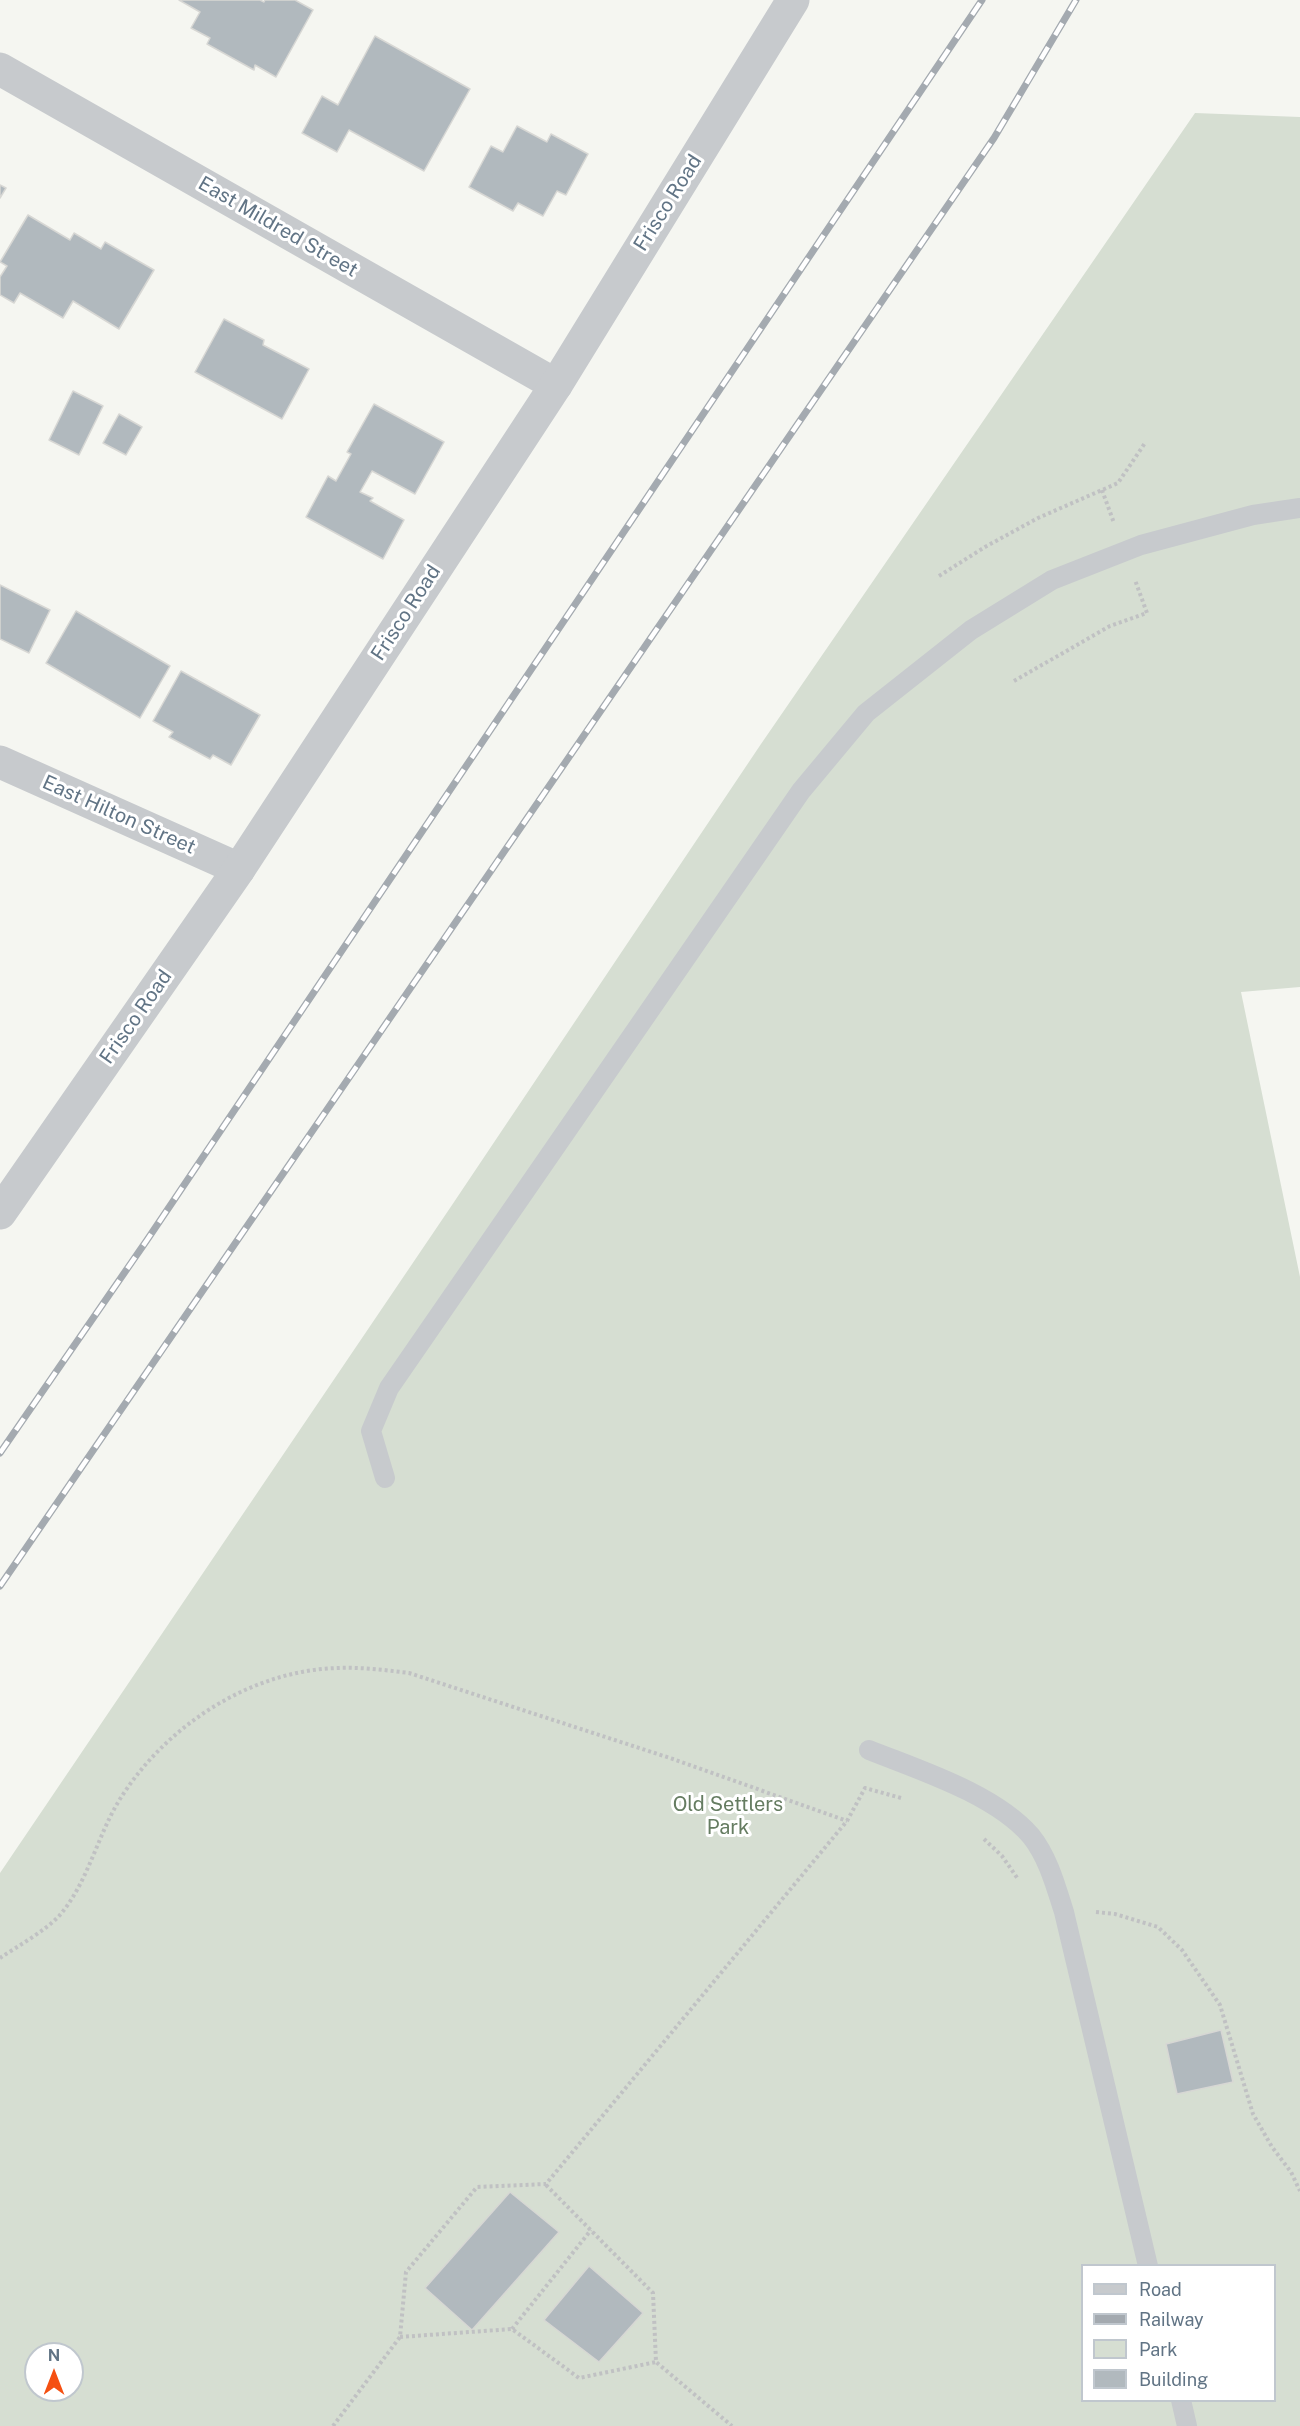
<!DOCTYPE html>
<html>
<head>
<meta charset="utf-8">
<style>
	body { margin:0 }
	#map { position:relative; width:1300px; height:2426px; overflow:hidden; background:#f5f6f1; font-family:"Public Sans",sans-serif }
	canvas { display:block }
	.legend { position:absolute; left:1081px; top:2264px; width:195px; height:138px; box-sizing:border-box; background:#fff; border:2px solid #c0c7ce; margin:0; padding:8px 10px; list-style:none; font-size:18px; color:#617485 }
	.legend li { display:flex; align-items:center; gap:12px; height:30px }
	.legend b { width:30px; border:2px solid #c0c7ce }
	.north { position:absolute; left:24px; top:2342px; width:60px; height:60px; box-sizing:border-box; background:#fff; border:2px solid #c0c7ce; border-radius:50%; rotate:0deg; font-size:16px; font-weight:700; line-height:24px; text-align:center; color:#617485 }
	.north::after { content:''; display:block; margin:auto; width:21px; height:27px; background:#f55012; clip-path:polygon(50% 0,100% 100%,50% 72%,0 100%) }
</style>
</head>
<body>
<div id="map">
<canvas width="1300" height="2426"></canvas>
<ul class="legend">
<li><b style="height:8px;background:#c7cacd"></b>Road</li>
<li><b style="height:8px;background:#a4aab0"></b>Railway</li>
<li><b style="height:16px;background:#d6ded2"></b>Park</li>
<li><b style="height:16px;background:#b1b9be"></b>Building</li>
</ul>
<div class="north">N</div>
</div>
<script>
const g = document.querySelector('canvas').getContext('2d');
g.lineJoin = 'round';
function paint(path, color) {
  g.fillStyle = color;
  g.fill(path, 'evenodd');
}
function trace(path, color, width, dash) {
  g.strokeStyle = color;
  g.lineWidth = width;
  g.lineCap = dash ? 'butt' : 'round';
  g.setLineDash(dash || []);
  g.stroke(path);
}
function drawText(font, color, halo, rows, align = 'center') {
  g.font = font + ' "Public Sans",sans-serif';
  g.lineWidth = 6;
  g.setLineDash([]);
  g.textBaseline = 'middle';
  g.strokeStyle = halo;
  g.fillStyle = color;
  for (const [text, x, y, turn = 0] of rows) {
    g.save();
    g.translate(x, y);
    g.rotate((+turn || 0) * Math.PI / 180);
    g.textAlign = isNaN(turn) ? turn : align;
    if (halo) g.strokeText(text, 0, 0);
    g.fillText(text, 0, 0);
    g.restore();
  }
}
const green = new Path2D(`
	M1195,113l105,4v870l-59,5 59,285v1149h-1300v-553l450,-665 311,-464zM1082,2266h192v134h-192zM36,2354h36v36h-36z`);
const building = new Path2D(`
	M179,0h81l4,2 1,-2h30l18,10 -37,67 -21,-12 -1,5 -47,-26 3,-6 -19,-10 9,-16z
	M375,36l95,53 -46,82 -75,-41 -12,22 -35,-19 20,-37 16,9z
	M517,126l30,16 4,-8 37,20 -22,41 -9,-4 -14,25 -25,-13 -5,8 -44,-24 22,-41 12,6z
	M0,185l6,3 -6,10z
	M28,215l42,25 4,-7 27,16 4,-7 49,28 -35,59 -46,-28 -10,17 -43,-25 -6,10 -14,-8v-18l7,-11 -7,-4z
	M224,319l40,21 -1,5 46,24 -27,50 -87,-47z
	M73,391l30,15 -24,49 -30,-15z
	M374,404l70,38 -29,52 -43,-23 -12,21 13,6 -3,3 34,19 -21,39 -77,-42 22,-41 8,5 15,-27 -4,-2z
	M119,414l23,13 -16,28 -23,-12z
	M0,585l50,25 -21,43 -29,-14z
	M76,611l94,55 -30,52 -94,-55z
	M181,671l79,44 -29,50 -18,-10 -3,4 -41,-22 4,-5 -20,-11z
	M1221,2030l12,52 -56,12 -11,-50z
	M510,2192l49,40 -87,98 -47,-42z
	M589,2266l54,47 -44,49 -55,-42z`);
const path = new Path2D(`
	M1102,490l12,33
	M939,576l46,-29 53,-29 80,-35 27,-40
	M1014,681l96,-55 37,-13 -12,-33
	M984,1839l18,17 16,23
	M1096,1912l19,2 43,13 24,23 38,55 33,109 19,33 19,25 9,19
	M0,1958c18,-12 45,-27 59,-42 29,-33 38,-80 61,-117 46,-73 129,-128 217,-131 24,-1 48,2 72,5l264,86 174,62
	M546,2185l107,108 3,69 76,64
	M512,2329l79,-99
	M400,2337l112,-8 67,49 77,-16
	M333,2426l67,-89 6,-65 71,-85 69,-3 301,-363 18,-33 36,10`);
const service = new Path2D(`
	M385,1478l-14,-47 18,-43 412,-597 65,-78 105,-83 81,-50 89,-35 112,-30 47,-7
	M869,1750c50,20 126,44 162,86 17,21 25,51 33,76l84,354
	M1181,2400l6,26`);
const minor = new Path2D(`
	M0,69l556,316
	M0,762l239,107`);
const tertiary = new Path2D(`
	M0,1213l239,-344 317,-484 237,-385`);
const rail = new Path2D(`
	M0,1453l147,-213 835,-1240
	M0,1586l994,-1448 82,-138`);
const streetNames = [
	["Frisco Road",668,203,-58],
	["East Mildred Street",278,227,30],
	["Frisco Road",406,613,-57],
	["East Hilton Street",119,815,24],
	["Frisco Road",136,1017,-55]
];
const parkNames = [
	["Old Settlers",728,1805],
	["Park",728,1828]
];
paint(green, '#d6ded2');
paint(building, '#b1b9be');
trace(building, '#d7d7d4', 1.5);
trace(path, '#c0c1c3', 4, [3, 3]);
trace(service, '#c7cacd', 20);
trace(minor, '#c7cacd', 33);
trace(tertiary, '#c7cacd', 33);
trace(rail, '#a4aab0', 7);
trace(rail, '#fff', 4.5, [14]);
drawText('20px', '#617485', '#fff', streetNames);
drawText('20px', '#657c61', '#fff', parkNames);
</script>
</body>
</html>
